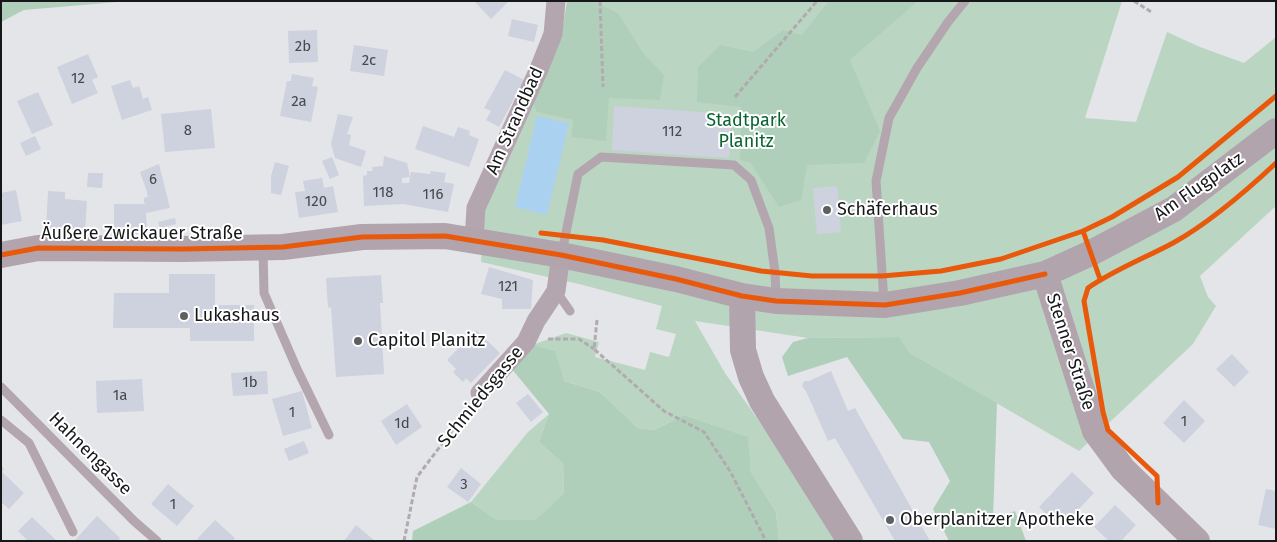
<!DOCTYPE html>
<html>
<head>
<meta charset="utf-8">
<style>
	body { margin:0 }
	#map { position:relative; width:1277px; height:542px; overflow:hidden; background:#e4e5e9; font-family:"Fira Sans",sans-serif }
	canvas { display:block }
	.frame { position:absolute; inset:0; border:2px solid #161718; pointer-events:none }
</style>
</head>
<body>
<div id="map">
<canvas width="1277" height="542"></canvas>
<div class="frame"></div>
</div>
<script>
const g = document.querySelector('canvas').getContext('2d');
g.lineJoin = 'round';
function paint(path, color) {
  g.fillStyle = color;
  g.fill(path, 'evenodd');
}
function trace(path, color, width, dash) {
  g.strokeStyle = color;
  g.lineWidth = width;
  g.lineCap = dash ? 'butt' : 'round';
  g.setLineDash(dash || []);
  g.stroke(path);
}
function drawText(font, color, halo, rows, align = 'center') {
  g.font = font + ' "Fira Sans",sans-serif';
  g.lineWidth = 4;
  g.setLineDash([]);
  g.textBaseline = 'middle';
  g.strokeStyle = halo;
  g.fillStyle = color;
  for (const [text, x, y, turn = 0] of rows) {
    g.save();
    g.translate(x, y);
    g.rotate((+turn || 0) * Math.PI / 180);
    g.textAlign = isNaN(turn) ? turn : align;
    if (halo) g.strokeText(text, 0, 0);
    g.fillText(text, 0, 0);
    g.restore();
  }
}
const green = new Path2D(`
	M569,1h553l-37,117 51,4 31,-90 33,15 44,16 32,-26v169l-76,70 8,21 8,9 -23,38 -114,107 -169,-98 -12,-16 -90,1 -113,-17 30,52 58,82 55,86h-59l-3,-29 -25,-40 -4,-35 -63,-22 -30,15 -16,-2 -38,-36 -36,-11 -32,-36 34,-12 33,9 -4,15 50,13 5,-18 19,5 7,-23 -20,-5 6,-23 -83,-22 -98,-22 4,-51 47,-111 32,-62z
	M549,414l-10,28 24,22 1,29 -27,27h-40l-26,-18 57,-70z`);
const forest = new Path2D(`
	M1,1h128l-105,9 -23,12z
	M567,1h26l25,12 25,40 21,22 -4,25 -51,-2 -3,43 -35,-4 2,-17 -36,-8 -5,-12 29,-63z
	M829,1h89l-68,59 30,71 -16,32 -57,2 -6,35 -22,7 -29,-45 -10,-2 1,-53 -44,-5 1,-35 22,-22 33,7 30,-22 19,5z
	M899,337l11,16 87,50 -4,116 22,-8 11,30h-77l-16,-32 17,-28 -21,-39 -26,-3 -56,-82 -59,19 -6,-19 11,-15 15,-4z
	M532,345l23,6 9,30 36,11 38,36 16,2 30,-15 64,22 3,35 25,40 3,29h-367l1,-10 58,-29 26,18h39l28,-27 -1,-29 -24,-22 10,-28 -38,-46z`);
const water = new Path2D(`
	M537,116l32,7 -22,92 -32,-8z`);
const building = new Path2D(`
	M474,1h35l-18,18z
	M512,19l26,6 -4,17 -26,-6z
	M317,30l1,32 -29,1 -1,-32z
	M354,45l34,5 -4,26 -34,-5z
	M88,54l10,23 -6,3 6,13 -26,11 -15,-37z
	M505,70l19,10 -25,47 -13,-7 5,-9 -7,-3z
	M292,74l22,4 -2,8 6,1 -7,35 -31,-6 7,-35h4z
	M130,80l3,8 6,-2 4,13 5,-2 4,13 -30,10 -11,-34z
	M38,92l15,33 -21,9 -15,-33z
	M614,106l118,8 -3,44 -117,-8z
	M211,109l4,39 -50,4 -4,-38z
	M338,114l15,3 -6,17 4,1 -2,10 17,6 -5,16 -26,-9 -4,-14z
	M423,126l31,11 4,-10 12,4 -1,4 10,4 -10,28 -54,-18z
	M35,136l6,13 -15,7 -6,-13z
	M384,156l23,7 3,14 -8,1v5h7l2,-11 19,2 1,-3 15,2 -2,9 10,2 -6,28 -45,-8 -39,2 -1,-30 4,-1v-4h6l-1,-4 11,-1z
	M332,157l7,18 -9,4 -8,-18z
	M275,162l14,4 -8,29 -10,-2v-17z
	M159,164l11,44 -24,5 1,21h-33v-30h33l-3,-1v-5l4,-1 -1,-5 -7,-20z
	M88,173h15l-1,15 -15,-1z
	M322,178l2,10 9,-2 5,26 -39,6 -4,-26 10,-1 -2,-10z
	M837,186l4,46 -24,2 -4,-46z
	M16,190l6,31 -21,4v-25h2l-2,-7z
	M48,191l17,1v7l22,2 -2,30 -39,-2z
	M175,218l1,6 -16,4 -2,-6z
	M489,267l44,13 -2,29h-29v-10l-21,-5z
	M169,274h46v31h39v36h-64v-13h-77l1,-35h55z
	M381,275l2,28h-3l4,71 -48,3 -5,-70 -3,1 -2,-30z
	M476,330l24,23 -29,30 -5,-5 -3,4 -10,-10 3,-3 -9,-9z
	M1232,354l17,18 -15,15 -18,-18z
	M267,371l1,23 -35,2 -2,-23z
	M831,371l17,40 7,-3 75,133h-35l-60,-103 -7,3 -22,-50 -4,-5 2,-5h5z
	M142,379l2,32 -47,2 -1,-32z
	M302,391l10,37 -29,8 -11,-37z
	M528,394l15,18 -12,10 -15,-19z
	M1184,400l21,21 -21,22 -21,-20z
	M407,404l15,23 -26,18 -15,-24z
	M304,441l5,12 -20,8 -5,-12z
	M1,465l3,4 -2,3 22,21 -15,16 -8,-7z
	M461,468l20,16 -13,18 -21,-15z
	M1072,472l22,21 -33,35 -22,-21z
	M168,484l26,22 -17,20 -26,-22z
	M1266,489l10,2v38l-18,-4z
	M1115,505l21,20 -15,16h-12l-15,-14z
	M97,516l23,22 -2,3h-44z
	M32,517l25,24h-29l-10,-10z
	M215,520l20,18 -2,3h-35l-1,-2z
	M356,525l19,16h-31z`);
const path = new Path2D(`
	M600,1l3,86
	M1134,1l19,12
	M735,97l82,-96
	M1215,147l61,-51
	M688,257l75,14
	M1000,259l77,-26
	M789,274l23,2h58
	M896,275l45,-4 40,-8
	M597,320l-3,29 70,62 40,21 26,39 36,70
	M548,339h31l15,10
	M404,541l13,-64 52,-69`);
const lane = new Path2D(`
	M263,249l1,44 33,76 32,66
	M562,252l16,-78 23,-17 133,8 17,15 18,48 6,44 1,26
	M556,291l14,20
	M884,302l-8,-121 13,-63 28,-50 31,-46 17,-21
	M1,387l133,134 23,20
	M1,420l28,23 44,89`);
const street = new Path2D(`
	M474,240l2,-32 63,-139 14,-35 3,-33
	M480,393l46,-51 10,-21 20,-30 5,-36`);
const secondary = new Path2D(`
	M1,255l37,-7 145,1 100,-2 79,-10 83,-1 116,19 115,24 66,17 34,5 109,4 75,-12 85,-19 46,-21 83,-44 102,-78
	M1045,274l50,157 28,38 74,72
	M742,296l1,54 8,27 11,24 88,140`);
const cycleway = new Path2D(`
	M1083,231l29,-14 66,-40 98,-81
	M541,233l62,7 158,31 51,5h70l59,-5 60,-12 82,-28 17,48
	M1,255l37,-7 145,1 100,-2 79,-10 83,-1 116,19 115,24 66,17 34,5 109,4 75,-12 85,-19
	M1158,503l-1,-27 -49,-46 -5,-18 -19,-111 4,-13c26,-18 57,-30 85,-45 36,-20 72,-51 103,-80`);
const markers = [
	[827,210,5,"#5e5f61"],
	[184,316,5,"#5e5f61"],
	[358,341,5,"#5e5f61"],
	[890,520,5,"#5e5f61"]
];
const numberNames = [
	["2b",303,47],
	["2c",369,61],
	["12",78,79],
	["2a",299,102],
	["8",188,131],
	["112",672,132],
	["6",153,180],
	["118",383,193],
	["116",433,195],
	["120",316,202],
	["121",508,287],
	["1b",250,383],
	["1a",120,396],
	["1",292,413],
	["1",1184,422],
	["1d",402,424],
	["3",464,485],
	["1",173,505]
];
const streetNames = [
	["Am Strandbad",515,121,-66],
	["Am Flugplatz",1199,187,-35],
	["Äußere Zwickauer Straße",142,234],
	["Stenner Straße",1070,352,72],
	["Schmiedsgasse",481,397,-51],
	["Hahnengasse",90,454,45]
];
const parkNames = [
	["Stadtpark",746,121],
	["Planitz",746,142]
];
const poiNames = [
	["Schäferhaus",837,210],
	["Lukashaus",194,316],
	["Capitol Planitz",368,341],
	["Oberplanitzer Apotheke",900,520]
];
paint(green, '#bad6c3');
paint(forest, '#b0cfba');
paint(water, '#aad1f0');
paint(building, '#ced1de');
trace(path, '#b1aaaf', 3, [5, 2.5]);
trace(lane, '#b4a6ae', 9);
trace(street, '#b4a6ae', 19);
trace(secondary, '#b2a4ad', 26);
trace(cycleway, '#e8590c', 5);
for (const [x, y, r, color] of markers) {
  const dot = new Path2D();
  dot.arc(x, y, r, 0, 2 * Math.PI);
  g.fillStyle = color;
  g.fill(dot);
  trace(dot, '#fff', 2);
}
drawText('15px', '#46484c', null, numberNames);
drawText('18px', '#161718', '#fff', streetNames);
drawText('18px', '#0a6431', '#fff', parkNames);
drawText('18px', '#161718', '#fff', poiNames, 'left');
</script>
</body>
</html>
